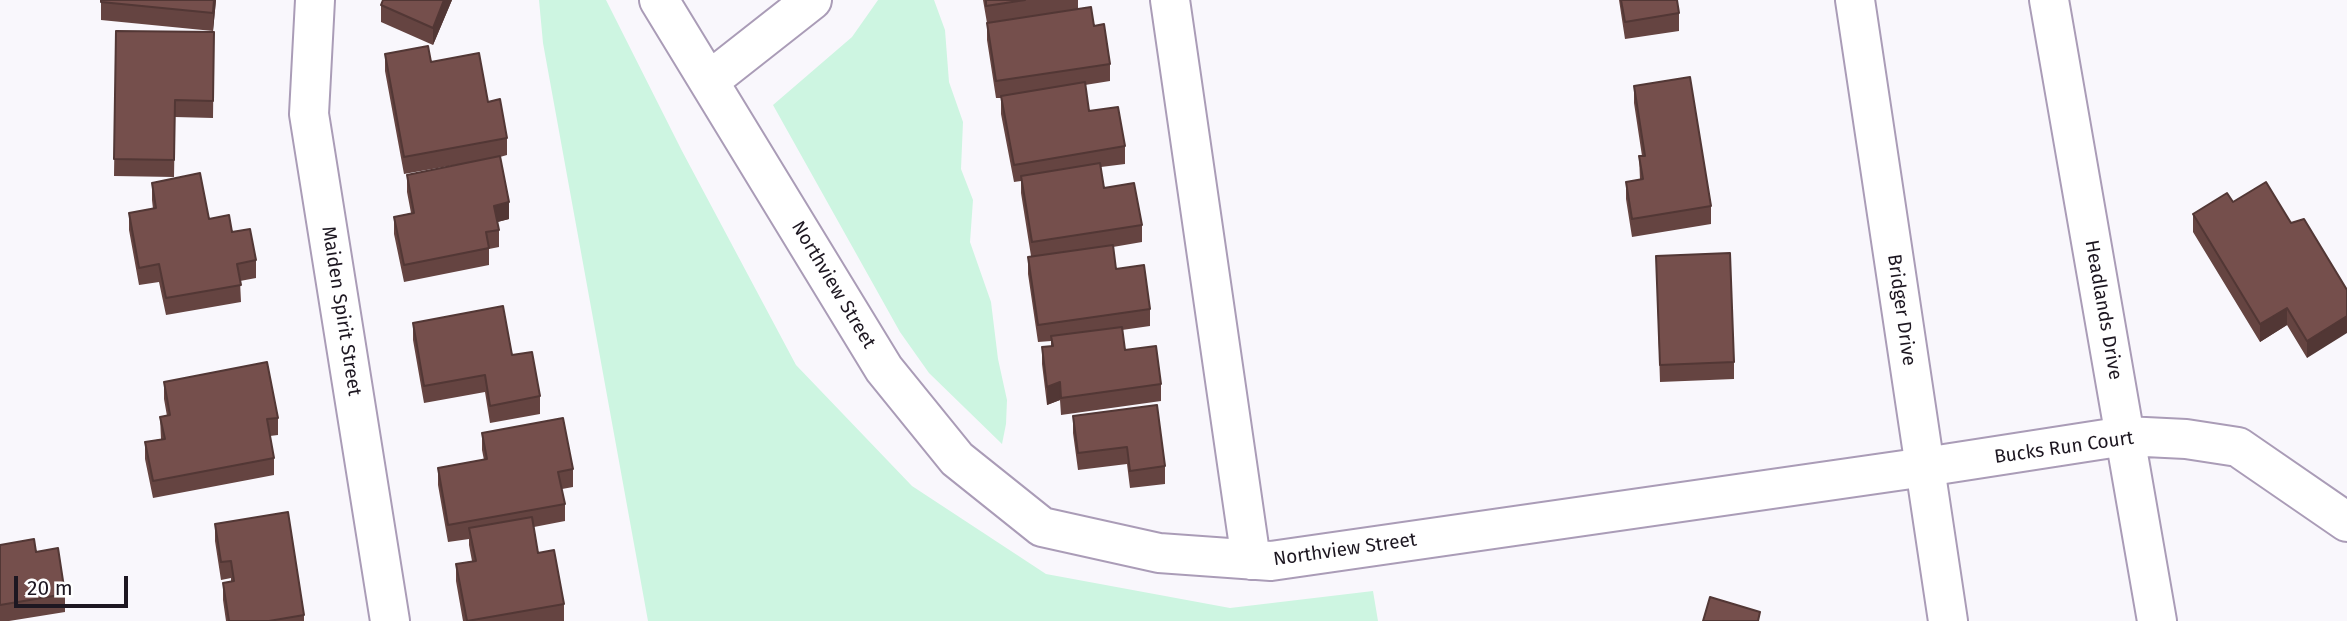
<!DOCTYPE html>
<html>
<head>
<meta charset="utf-8">
<style>
	body { margin:0 }
	#map { position:relative; width:2347px; height:621px; overflow:hidden; background:#f9f7fc; font-family:"Fira Sans",sans-serif }
	canvas { display:block }
	.scale { position:absolute; left:14px; top:576px; width:114px; height:32px; box-sizing:border-box; border:4px solid #1d1721; border-top:0; padding-left:9px; font-size:21px; line-height:24px; white-space:nowrap; color:#1d1721; -webkit-text-stroke:5px #fff; paint-order:stroke }
</style>
</head>
<body>
<div id="map">
<canvas width="2347" height="621"></canvas>
<div class="scale">20 m</div>
</div>
<script>
const g = document.querySelector('canvas').getContext('2d');
g.lineJoin = 'round';
function paint(path, color) {
  g.fillStyle = color;
  g.fill(path, 'evenodd');
}
function trace(path, color, width, dash) {
  g.strokeStyle = color;
  g.lineWidth = width;
  g.lineCap = dash ? 'butt' : 'round';
  g.setLineDash(dash || []);
  g.stroke(path);
}
function drawText(font, color, halo, rows, align = 'center') {
  g.font = font + ' "Fira Sans",sans-serif';
  g.lineWidth = 7;
  g.setLineDash([]);
  g.textBaseline = 'middle';
  g.strokeStyle = halo;
  g.fillStyle = color;
  for (const [text, x, y, turn = 0] of rows) {
    g.save();
    g.translate(x, y);
    g.rotate((+turn || 0) * Math.PI / 180);
    g.textAlign = isNaN(turn) ? turn : align;
    if (halo) g.strokeText(text, 0, 0);
    g.fillText(text, 0, 0);
    g.restore();
  }
}
const green = new Path2D(`
	M539,0h67l76,151 114,214 116,121 134,88 184,34 143,-17 5,30h-730l-105,-578z
	M878,0h56l11,30 4,52 14,40 -2,47 12,31 -3,42 21,60 7,57 9,41 -1,24 -4,20 -73,-71 -29,-41 -127,-227 79,-68z`);
const minor = new Path2D(`
	M315,0l-6,114 81,507
	M659,0l225,369 73,90 85,68 117,26 112,8 654,-94 200,-31 61,3 52,8 109,75
	M1170,0l81,560
	M2049,0l108,621
	M709,81l103,-81`);
const major = new Path2D(`
	M1855,0l93,621`);
const wall = new Path2D(`
	M216,0l-3,31 -112,-11v-18z
	M452,0l-19,45 -52,-23v-17z
	M983,0h95v9l16,17 16,38v17l-25,4 4,26 36,35v18l-24,3 3,21 38,37v17l-29,5 3,22 34,40v17l-28,4 3,20 36,34v17l-100,14 -1,-15 -13,5 -5,-41v-17l9,-1v-5l-13,1 -10,-68v-17l3,-1 -10,-63v-12l-7,1 -13,-68v-16h-5l-9,-58v-17z
	M1619,0h58l2,13v18l-54,8z
	M116,31l98,1 -1,86 -38,-1 -1,60 -60,-1z
	M385,54l46,8 57,40 19,36v17l-7,2 9,62 -12,3 2,8v17l-10,2v16l-85,17 -10,-48v-17l17,-4 -4,-21v-17l81,-16 -84,15 -19,-103z
	M1634,86l77,120v18l-79,13 -6,-38v-17l14,-2 -1,-24h3l-8,-53z
	M152,183l80,49 24,28v18l-16,3 1,21 -75,13 -7,-33 -20,3 -10,-55v-17l24,-4 -1,-9z
	M2233,202l58,21 56,67 -40,68 -20,-33 -27,17 -67,-110v-18z
	M1656,256l78,106v17l-74,3z
	M413,323l99,32 28,41v18l-50,9 -5,-31 -61,11 -11,-63z
	M164,382l114,36v17l-8,1 4,22v17l-121,23 -8,-39v-17l16,-3 -1,-22 7,-1 -3,-17z
	M1073,416l92,50v18l-35,4 -3,-24 -49,6 -5,-37z
	M482,433l91,36v18l-11,2 3,15v17l-31,6 4,26 26,51v17h-101l-7,-40v-17l16,-3 -3,-16v-6l-21,3 -10,-57v-17l46,-8 -2,-10z
	M215,524l89,91v6h-78l-3,-21v-17l8,-2v-3l-10,2 -6,-39z
	M0,545l36,7 29,42v18l-56,9h-9z`);
const shadedWall = new Path2D(`
	M214,0h2l-3,31v-18z
	M444,0h8l-19,45v-17z
	M509,202v17l-15,4v-17z
	M2287,308v17l-27,17v-18z
	M2347,316v17l-40,25v-17z
	M1060,382v18l-13,5v-18z`);
const building = new Path2D(`
	M101,0h113l-1,13 -112,-11z
	M383,0h61l-11,28 -52,-23z
	M986,0h39l-39,6z
	M1621,0h56l2,13 -54,9z
	M1091,7l3,19 10,-2 6,40 -114,17 -9,-58z
	M116,31l98,1 -1,69 -38,-1 -1,60 -60,-1z
	M428,46l3,16 48,-9 9,49 12,-3 7,39 -103,19 -19,-103z
	M1690,77l21,129 -79,13 -6,-37 17,-3 -4,-23h6l-11,-70z
	M1085,82l4,29 29,-4 7,39 -111,19 -13,-69z
	M500,156l9,46 -15,4 5,24 -13,2 3,16 -85,17 -10,-48 20,-4 -7,-38z
	M1100,163l4,25 30,-5 8,42 -110,17 -11,-66z
	M200,173l9,46 20,-4 3,17 18,-3 6,31 -19,4 4,21 -75,13 -7,-34 -20,4 -10,-55 27,-5 -4,-25z
	M2266,182l25,41 13,-4 43,71v26l-40,25 -20,-33 -27,16 -67,-110 34,-21 6,9z
	M1113,245l3,24 28,-4 6,44 -112,16 -10,-68z
	M1730,253l4,109 -74,3 -4,-109z
	M503,306l9,49 20,-3 8,44 -50,10 -5,-31 -61,11 -11,-63z
	M1122,327l3,23 31,-4 5,38 -100,14 -1,-16 -13,5 -5,-40 11,-1 -2,-10z
	M267,362l11,56 -11,1 7,39 -121,23 -8,-39 20,-3 -5,-22 10,-2 -6,-33z
	M1157,405l8,61 -35,5 -3,-24 -49,6 -5,-37z
	M563,418l10,51 -15,3 7,32 -117,21 -10,-57 49,-9 -5,-26z
	M288,512l16,103 -35,6h-40l-6,-38 11,-2 -3,-20 -10,1 -6,-38z
	M532,517l6,36 16,-3 10,54 -97,17 -11,-57 20,-3 -7,-33z
	M34,539l2,13 22,-4 7,46 -65,11v-60z
	M1710,597l50,15 -2,9h-55z`);
const streetNames = [
	["Northview Street",833,285,59],
	["Bridger Drive",1901,310,82],
	["Headlands Drive",2103,310,80],
	["Maiden Spirit Street",341,311,81],
	["Bucks Run Court",2064,448,-8],
	["Northview Street",1345,550,-8]
];
paint(green, '#cdf5e1');
trace(minor, '#aa9cb7', 42);
trace(major, '#aa9cb7', 42);
trace(minor, '#fff', 38);
trace(major, '#fff', 38);
paint(wall, '#654441');
paint(shadedWall, '#523735');
paint(building, '#754f4c');
trace(building, '#523735', 2);
drawText('19px', '#1d1721', '#fff', streetNames);
</script>
</body>
</html>
